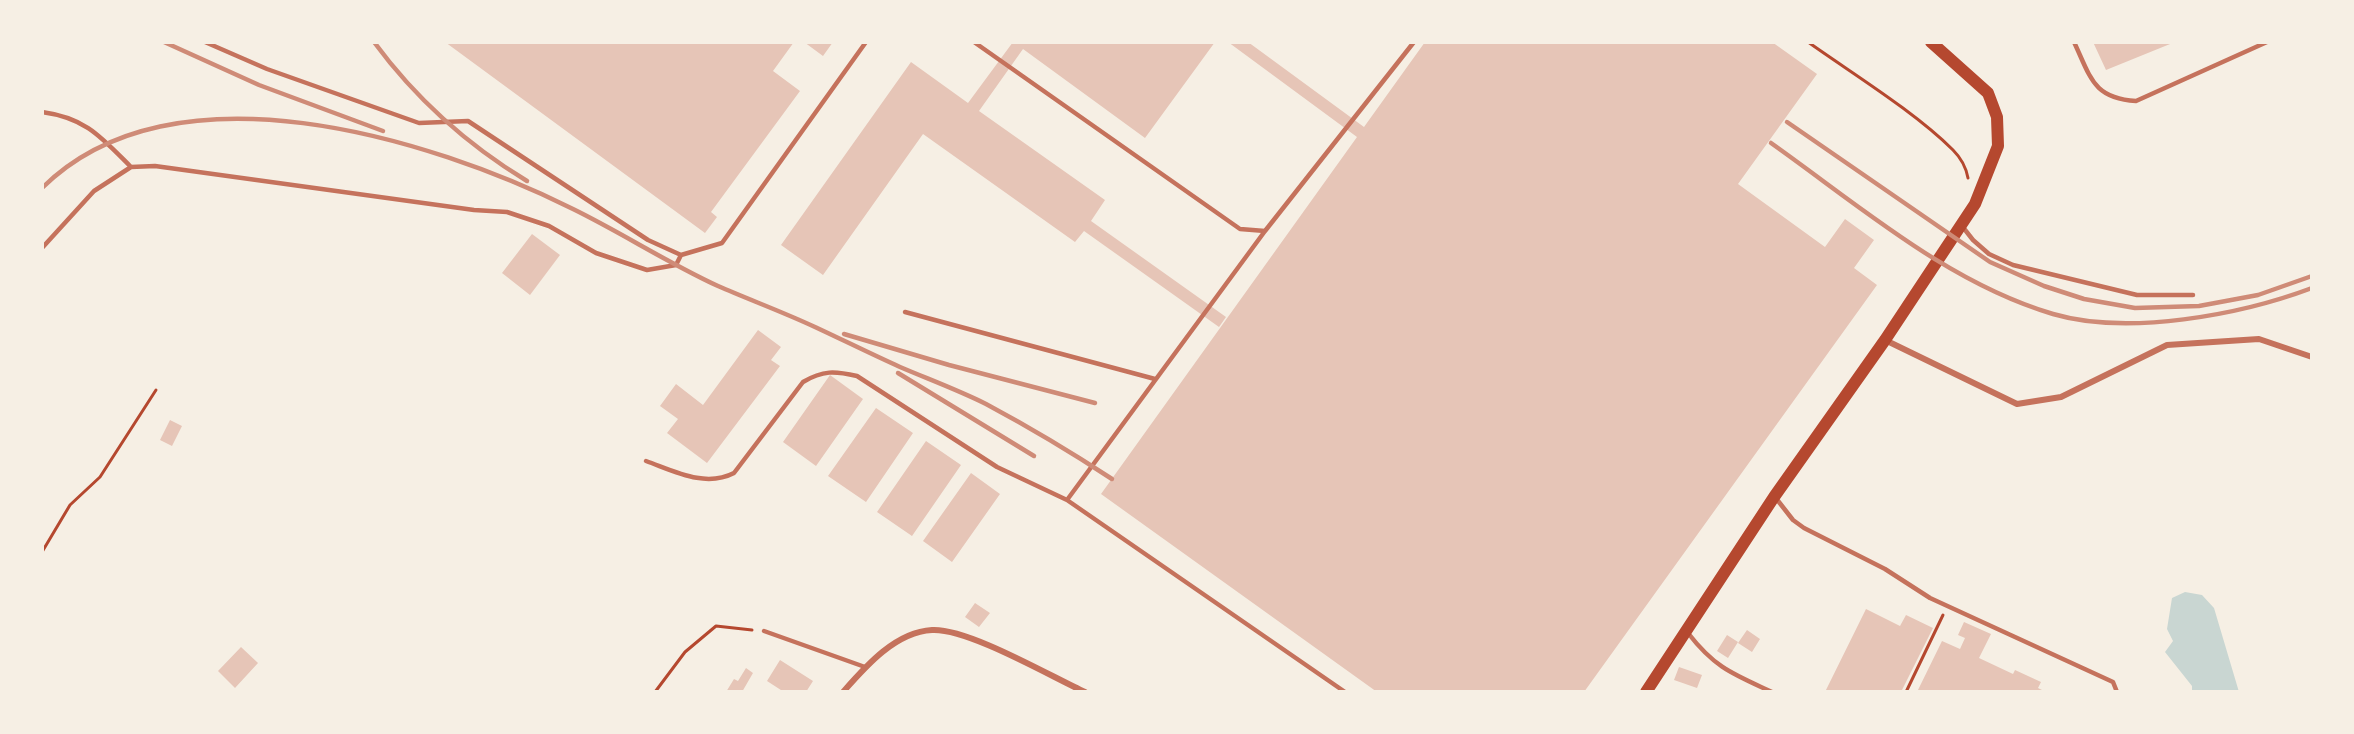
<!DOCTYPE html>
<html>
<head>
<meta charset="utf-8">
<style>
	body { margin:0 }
	#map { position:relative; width:2354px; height:734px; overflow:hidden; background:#f6efe4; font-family:Mulish,sans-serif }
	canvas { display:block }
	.frame { position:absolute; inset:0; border:44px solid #f6efe4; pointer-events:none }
</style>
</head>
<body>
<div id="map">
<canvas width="2354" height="734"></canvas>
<div class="frame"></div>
</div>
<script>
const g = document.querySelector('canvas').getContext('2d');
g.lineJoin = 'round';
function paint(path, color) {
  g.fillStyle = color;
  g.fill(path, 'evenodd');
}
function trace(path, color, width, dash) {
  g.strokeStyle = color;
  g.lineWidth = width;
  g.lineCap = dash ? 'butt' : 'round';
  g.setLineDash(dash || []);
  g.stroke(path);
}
const water = new Path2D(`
	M2185,592l17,3 12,13 25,84h-47v-6l-27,-34 8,-11 -6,-12 5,-31z`);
const building = new Path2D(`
	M445,42h349l-21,29 27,20 -89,121 6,5 -12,16z
	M804,42h29l-10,14z
	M1013,42h202l-70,96 -122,-89 -44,62 126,89 -14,21 135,96 -7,10 -135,-96 -9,11 -152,-108 -100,141 -42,-30 130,-183 57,41z
	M1228,42h20l116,85 61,-85h347l45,32 -79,110 87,63 20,-28 29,21 -20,28 23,17 -293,407h-207l-276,-198 256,-357z
	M2093,42h82l-69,28z
	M532,234l28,21 -30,40 -28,-22z
	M758,330l23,17 -10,13 9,6 -73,97 -40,-30 11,-14 -18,-13 16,-22 27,21z
	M830,375l33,24 -47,67 -33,-24z
	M876,408l37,25 -47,69 -38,-26z
	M170,420l12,6 -10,20 -12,-6z
	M926,441l35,24 -49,71 -35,-24z
	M971,473l29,21 -48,68 -29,-21z
	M975,603l15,10 -11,14 -14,-10z
	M1866,609l34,17 6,-11 27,13 -32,64h-76z
	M1964,622l27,12 -12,24 34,16 2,-4 26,12 -3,6 8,4h-129l25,-51 18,8 5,-11 -7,-3z
	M1747,630l13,9 -8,13 -14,-9z
	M1727,635l11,7 -10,16 -11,-7z
	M241,647l17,16 -23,25 -17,-17z
	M780,660l33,21 -7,11h-22l-17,-11z
	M1679,667l23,8 -5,13 -23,-8z
	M746,668l7,5 -11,19h-16l8,-13 4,2z`);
const path = new Path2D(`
	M1808,42c45,32 107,70 145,108 8,8 13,17 15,28
	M42,552l28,-47 30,-28 56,-87
	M655,692l30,-40 31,-26 36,4
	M1906,692l37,-77`);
const service = new Path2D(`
	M205,42l62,27 152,54 49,-2 180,119 33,15 41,-12 144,-201
	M974,42l266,187 25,2 149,-189
	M2074,42c17,36 19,56 62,59l131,-59
	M42,112c44,6 59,25 89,55
	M1962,226l11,14 16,14 24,11 124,30h56
	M42,248l52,-57 37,-24 24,-1 319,44 33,2 42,14 47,27 51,17 29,-5 5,-10
	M905,312l250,67
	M646,461c28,10 59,27 88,12l69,-91c20,-12 32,-11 54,-6l140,91 70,33 278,192
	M1775,497l18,23 11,8 81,41 45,29 183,84 4,10
	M1067,500l198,-269
	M764,631l101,36
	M1688,633c27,35 45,41 84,59`);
const minor = new Path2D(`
	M1885,340l132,64 44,-7 106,-52 92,-6 53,18
	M843,692c22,-25 52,-60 89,-62 36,-2 118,46 153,62`);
const secondary = new Path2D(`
	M1646,692l128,-195 111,-157 90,-136 23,-58 -1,-29 -9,-24 -57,-51`);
const rail = new Path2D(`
	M164,42l95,43 124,46
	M374,42c42,57 92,102 153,139
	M1787,122l203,140 54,24 40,13 51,9 64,-2 59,-11 54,-19
	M1771,143c89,63 177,140 282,171 75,22 187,1 259,-26
	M42,188c131,-130 388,-50 531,21 49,24 95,54 145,77 32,14 65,26 97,41 28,13 56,27 85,40 28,12 58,23 86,37 43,23 85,48 126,75
	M844,334l105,31 146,38
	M898,373l136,83`);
paint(water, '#c9d6d2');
paint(building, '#e6c5b7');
trace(path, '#b5482f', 3);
trace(service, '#c5725c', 4.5);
trace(minor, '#c5725c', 6);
trace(secondary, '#b5482f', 12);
trace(rail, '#cf8b77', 4.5);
</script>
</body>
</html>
